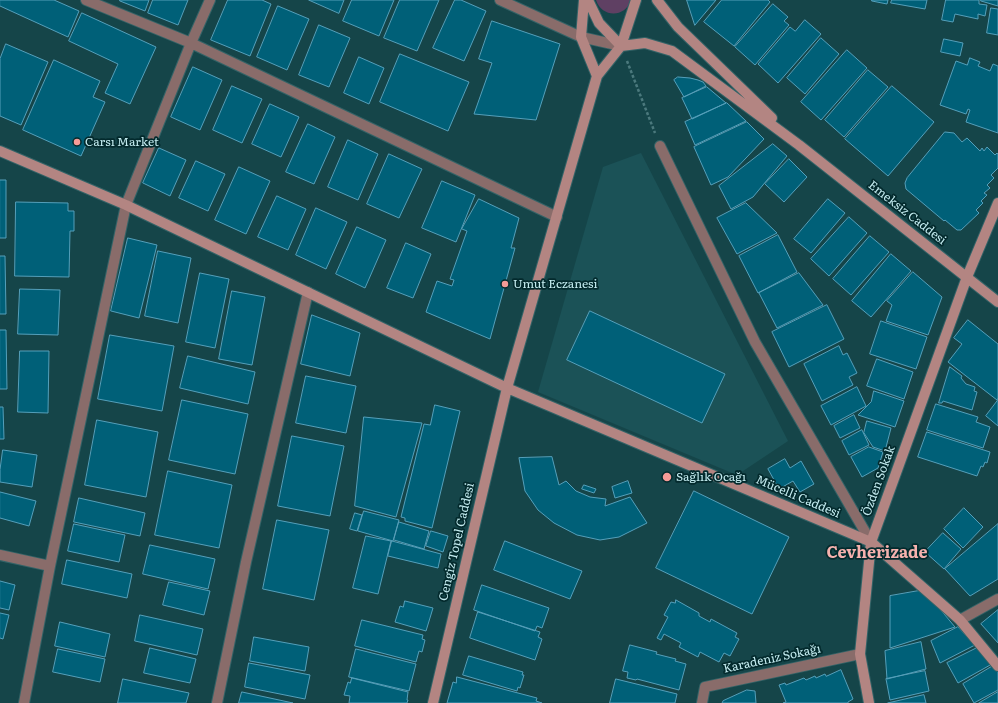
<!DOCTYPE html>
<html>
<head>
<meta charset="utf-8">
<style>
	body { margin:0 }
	canvas { display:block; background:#154549 }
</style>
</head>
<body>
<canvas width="998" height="703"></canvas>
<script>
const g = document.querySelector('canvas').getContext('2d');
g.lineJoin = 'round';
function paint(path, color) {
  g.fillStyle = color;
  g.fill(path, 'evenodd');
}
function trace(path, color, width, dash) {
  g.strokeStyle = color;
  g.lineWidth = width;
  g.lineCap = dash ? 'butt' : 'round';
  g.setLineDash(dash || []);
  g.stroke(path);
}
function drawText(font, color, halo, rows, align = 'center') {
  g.font = font + ' Literata,serif';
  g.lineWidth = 3.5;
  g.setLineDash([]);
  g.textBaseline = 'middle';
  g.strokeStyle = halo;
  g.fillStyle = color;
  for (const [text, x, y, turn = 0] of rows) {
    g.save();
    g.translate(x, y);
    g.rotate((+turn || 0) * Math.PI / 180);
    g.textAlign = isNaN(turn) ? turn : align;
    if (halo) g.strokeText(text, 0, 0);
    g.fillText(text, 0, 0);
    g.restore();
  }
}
const built = new Path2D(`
	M641,153l147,288 -51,34 -199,-83 65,-225z`);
const green = new Path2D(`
	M596,0h35c-6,18 -29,18 -35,0z`);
const building = new Path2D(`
	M0,0h54l25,11 -11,26 -68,-31z
	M120,0h29l-4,11 -25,-10z
	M153,0h35l-10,25 -30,-12z
	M228,0h34l9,4 -21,52 -39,-16z
	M309,0h35l-5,13z
	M352,0h42l-15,36 -36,-15z
	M400,0h39l-22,51 -33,-13z
	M455,0h6l25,11 -22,50 -31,-13z
	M687,0h29l-21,25z
	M722,0h46l2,2 -36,44 -30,-24z
	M872,0h16l-1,4 -15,-3z
	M892,0h35l-2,9 -34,-6z
	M946,0h33v4l8,1 -2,11 -7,-2v5l-23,-5 -2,8 -11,-2z
	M981,0h17v6l-17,-5z
	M773,4l15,13 -4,4 5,4 -34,40 -20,-18z
	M278,6l31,13 -22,51 -30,-13z
	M991,8l7,1v26l-11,-2z
	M82,13l74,34 -26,57 -25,-11 13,-29 -49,-23z
	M805,20l16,14 -43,49 -20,-19 32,-37 5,4z
	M492,21l68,23 -24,76 -62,-6 18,-51 -13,-4z
	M319,25l31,13 -21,49 -30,-12z
	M821,38l18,16 -34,40 -18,-16z
	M944,39l19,4 -3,13 -19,-4z
	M6,44l42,18 -27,63 -21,-9v-57z
	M847,50l20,18 -46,52 -20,-18z
	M400,54l69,28 -21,49 -68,-29z
	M359,57l25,11 -15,36 -25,-11z
	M970,58l10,4 -2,4 12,5 3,-7 5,2v67l-32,-11 4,-12 -2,-1 -2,5 -26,-9 16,-44 11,4z
	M54,60l46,21 -7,16 12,5 -24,54 -58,-26z
	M193,67l29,13 -22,50 -29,-13z
	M868,70l20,17 -44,50 -19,-17z
	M678,77l12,1 8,2 5,2 3,4 -22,11 -10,-17z
	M232,86l30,13 -20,44 -29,-13z
	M892,86l42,36 -46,54 -43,-37z
	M707,87l19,16 -34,16 -10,-21z
	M727,103l19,18 -51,24 -10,-23z
	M270,104l29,13 -18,40 -29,-13z
	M747,122l17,17 -36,38 -17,8 -17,-38z
	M308,124l27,13 -21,47 -28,-12z
	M945,132l9,1 8,9 5,-4 13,13 2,-3 2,3 3,-4 8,8 2,-2 1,1v14l-7,7 3,3 -7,7 3,3 -6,5 3,2 -6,6 2,2 -7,7 3,3 -18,17h-4l-12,-10 -1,1 -38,-32 -1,-6 2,-5z
	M348,140l30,14 -20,46 -30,-13z
	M773,144l14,12 -34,41 -22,12 -12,-23z
	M159,148l27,12 -16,36 -27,-13z
	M389,154l33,15 -23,49 -32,-14z
	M789,159l18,18 -23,25 -19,-18z
	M196,161l29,13 -17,37 -29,-13z
	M239,167l31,14 -24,53 -31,-14z
	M0,180h6v58h-6z
	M442,181l33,14 -19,47 -34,-14z
	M277,196l29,13 -18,41 -30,-13z
	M479,199l40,19 -8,30h4l-25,91 -64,-27 11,-31 15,5 2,-6 -4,-1 17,-48 -5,-2z
	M828,199l17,14 -34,40 -17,-14z
	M16,202l52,1v8h6v20h-4l-1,46 -54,-1z
	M746,203l31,30 -40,21 -20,-36z
	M316,208l31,14 -21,47 -30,-14z
	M849,217l18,16 -38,43 -18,-17z
	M357,227l29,13 -21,48 -29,-14z
	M778,235l19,37 -39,21 -19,-37z
	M870,236l19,16 -38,43 -18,-16z
	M128,238l29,7 -18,73 -28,-7z
	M406,243l25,11 -18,44 -26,-10z
	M158,251l33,7 -13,65 -33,-7z
	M891,254l20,17 -40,46 -19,-16z
	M0,256h5l1,58h-6z
	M913,272l29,25 -14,38 -42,-14 6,-16 -5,-4z
	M200,273l29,6 -14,69 -29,-6z
	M799,273l24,32 -46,23 -18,-35z
	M20,289l40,1 -2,45 -40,-1z
	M232,291l33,6 -13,68 -33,-6z
	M827,305l17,34 -55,28 -17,-35z
	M590,311l135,63 -23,49 -135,-63z
	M312,315l48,18 -10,43 -49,-12z
	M968,320l30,24v54l-1,2 -49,-38 14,-18 -8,-6z
	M881,321l46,16 -11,32 -46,-15z
	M0,330h6l1,59h-7z
	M110,335l64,11 -12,65 -64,-12z
	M839,346l4,9 4,-2 10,20 -8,4 4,8 -31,16 -18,-37z
	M20,351h29l-1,62 -30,-1z
	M188,356l67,16 -7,32 -68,-16z
	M877,359l36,13 -9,27 -37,-13z
	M950,367l12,9 -1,2 5,6 9,3 -1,4 3,1 -5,18 -29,-9 -1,2h-3z
	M306,376l50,10 -10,47 -50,-10z
	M857,387l9,19 -35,19 -10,-19z
	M874,391l30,10 -9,26 -37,-12 13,-13z
	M182,400l66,14 -13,60 -66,-14z
	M998,400v26l-12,-10z
	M936,404l42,13 -2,5 14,5 -7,21 -56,-18z
	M435,405l25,6 -28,117 -27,-7v-3l-4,-1 23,-93 6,1z
	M0,407h3l1,32h-4z
	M854,415l6,13 -20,10 -6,-12z
	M364,417l58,6 -26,94 -41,-11z
	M97,420l61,12 -12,65 -61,-12z
	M867,421l24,7 -6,23 -12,-4 -9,-14z
	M862,430l7,15 -20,10 -7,-14z
	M927,432l63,20 -3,11 -2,-1 -2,5 -2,-1 -4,10 -59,-19z
	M292,436l52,10 -14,70 -52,-10z
	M869,447l14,5 -5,16 -16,9 -11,-20z
	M3,450l34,5 -5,32 -32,-5v-12z
	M552,457l7,28 7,-4 10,10 14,6 16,2 -1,7 25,-9 17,26 -28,14 -19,3 -23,-5 -23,-12 -16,-13 -13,-19 -6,-33z
	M785,459l5,9 11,-7 13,23 -14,8 -7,-11 -14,8 -11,-20z
	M168,471l64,14 -13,63 -64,-13z
	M628,481l4,12 -17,5 -3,-11z
	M584,485l12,4 -2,4 -12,-4z
	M694,491l95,46 -37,77 -96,-46z
	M0,492l36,9 -7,25 -29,-8z
	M79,498l66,15 -5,23 -66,-14z
	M964,508l19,19 -20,21 -19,-19z
	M364,511l35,9 -6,21 -35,-10z
	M355,513l7,2 -5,16 -7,-2z
	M277,520l52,10 -15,70 -51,-11z
	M399,522l30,9 -5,18 -30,-9z
	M74,524l51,11 -6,27 -51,-11z
	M998,524v55l-28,17 -25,-27z
	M431,531l17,5 -5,16 -17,-6z
	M943,533l18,16 -17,20 -19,-17z
	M366,536l25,5 -13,53 -25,-6z
	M392,541l49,13 -3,14 -50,-12z
	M505,541l77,30 -12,28 -76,-29z
	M150,545l65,14 -7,30 -65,-15z
	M67,560l65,14 -5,24 -65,-14z
	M0,581l15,4 -6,25 -9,-2z
	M169,582l41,9 -6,24 -41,-10z
	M482,585l67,23 -7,20 -5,-2 -2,5 -61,-21z
	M924,590l31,37 -65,21v-52z
	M676,600l23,13v3l11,6 1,-3 26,14 -2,4 4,2 -9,17 -6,-3 -5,9 -19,-10 -2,5 -19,-10 2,-4 -17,-9 -3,6 -4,-2 11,-21 -4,-2 7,-13 4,1z
	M405,601l28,7 -7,23 -31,-9 5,-16 3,1z
	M998,610v33l-17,-19z
	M478,612l62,20 -2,5 4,2 -7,21 -65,-22z
	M0,613l9,2 -6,24 -3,-1z
	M140,615l63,14 -6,26 -62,-14z
	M362,620l61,15 -1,4 3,1 -3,12 -3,-1 -3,11 -61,-16z
	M60,622l50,12 -5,23 -50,-11z
	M958,627l17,18 -35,18 -9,-22z
	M254,637l55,10 -4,24 -55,-10z
	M921,642l5,27 -39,10 -2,-28z
	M630,645l27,7 -1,2 20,5 -1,2 11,3 -7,26 -42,-11 -1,1 -9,-2 1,-6 -5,-1z
	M150,648l46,11 -6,24 -46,-10z
	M977,648l15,16 -34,19 -11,-20z
	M58,649l47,10 -5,23 -47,-10z
	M356,649l60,15 -7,27 -60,-14z
	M469,656l54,16 -1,3h2l-4,13 -2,-1 -1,4 -54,-16z
	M249,663l61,12 -5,24 -60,-12z
	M993,666l5,6v18l-24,13 -11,-19z
	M841,670l12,29 -5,3v1h-65l3,-1 -7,-17 6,-2 1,2 18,-7 2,2 9,-4 1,2 9,-4 1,2z
	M925,671l4,20 -39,9 -4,-21z
	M457,677l80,21 -1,3 6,2h-95l6,-21 3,1z
	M352,678l56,14 -1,8h1l-1,3h-58l1,-7 -6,-1 4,-13 2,1z
	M123,679l66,14 -3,10h-68z
	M616,679l61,15 -2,9h-65z
	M747,690l8,1 1,12h-34l1,-2z
	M242,692l51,11h-54z
	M998,692v11h-19z
	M924,695l2,8h-38z`);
const path = new Path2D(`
	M627,61l28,72`);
const minor = new Path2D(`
	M86,0l105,43 366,174
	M500,0l81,37 40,9
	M660,146l95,196 116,200
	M0,555l50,11
	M960,620l38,-21
	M24,703l26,-137 76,-361 65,-162 19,-43
	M217,703l29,-141 62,-270
	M702,703l3,-16 155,-33`);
const secondary = new Path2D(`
	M584,0l-3,37 16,39
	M588,0l11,23 22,23 24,-3 27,8 127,94 199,157
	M657,0l21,27 94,91
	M0,151l126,54 381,183 364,154 89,78 38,46
	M433,703l74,-315 90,-312 24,-30 15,-46
	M869,703l-9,-49 11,-112 96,-265 31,-74`);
const markers = [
	[77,142,4,"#f59b97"],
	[505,284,4,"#f59b97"],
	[667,477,5,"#f59b97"]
];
const poiNames = [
	["Carsı Market",85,142],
	["Umut Eczanesi",513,284],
	["Sağlık Ocağı",676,477]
];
const streetNames = [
	["Emeksiz Caddesi",907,213,38],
	["Özden Sokak",879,481,-70],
	["Mücelli Caddesi",798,497,23],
	["Cengiz Topel Caddesi",457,542,-77],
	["Karadeniz Sokağı",772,659,-12]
];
const districtNames = [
	["Cevherizade",877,553]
];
paint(built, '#1b5257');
paint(green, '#5f4063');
paint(building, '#006078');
trace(building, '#549fba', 1);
trace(minor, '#346367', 12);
trace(secondary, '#346367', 12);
trace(path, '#4b797d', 2.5, [3, 2]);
trace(minor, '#896c6a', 10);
trace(secondary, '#b38582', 10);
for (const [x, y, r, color] of markers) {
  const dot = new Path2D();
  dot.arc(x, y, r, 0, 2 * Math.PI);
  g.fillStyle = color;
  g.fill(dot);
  trace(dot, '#032a2d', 1.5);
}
drawText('12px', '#c4ecf0', '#032a2d', poiNames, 'left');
drawText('12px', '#c4ecf0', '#032a2d', streetNames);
drawText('bold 16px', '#f6b2ae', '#032a2d', districtNames);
</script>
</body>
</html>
